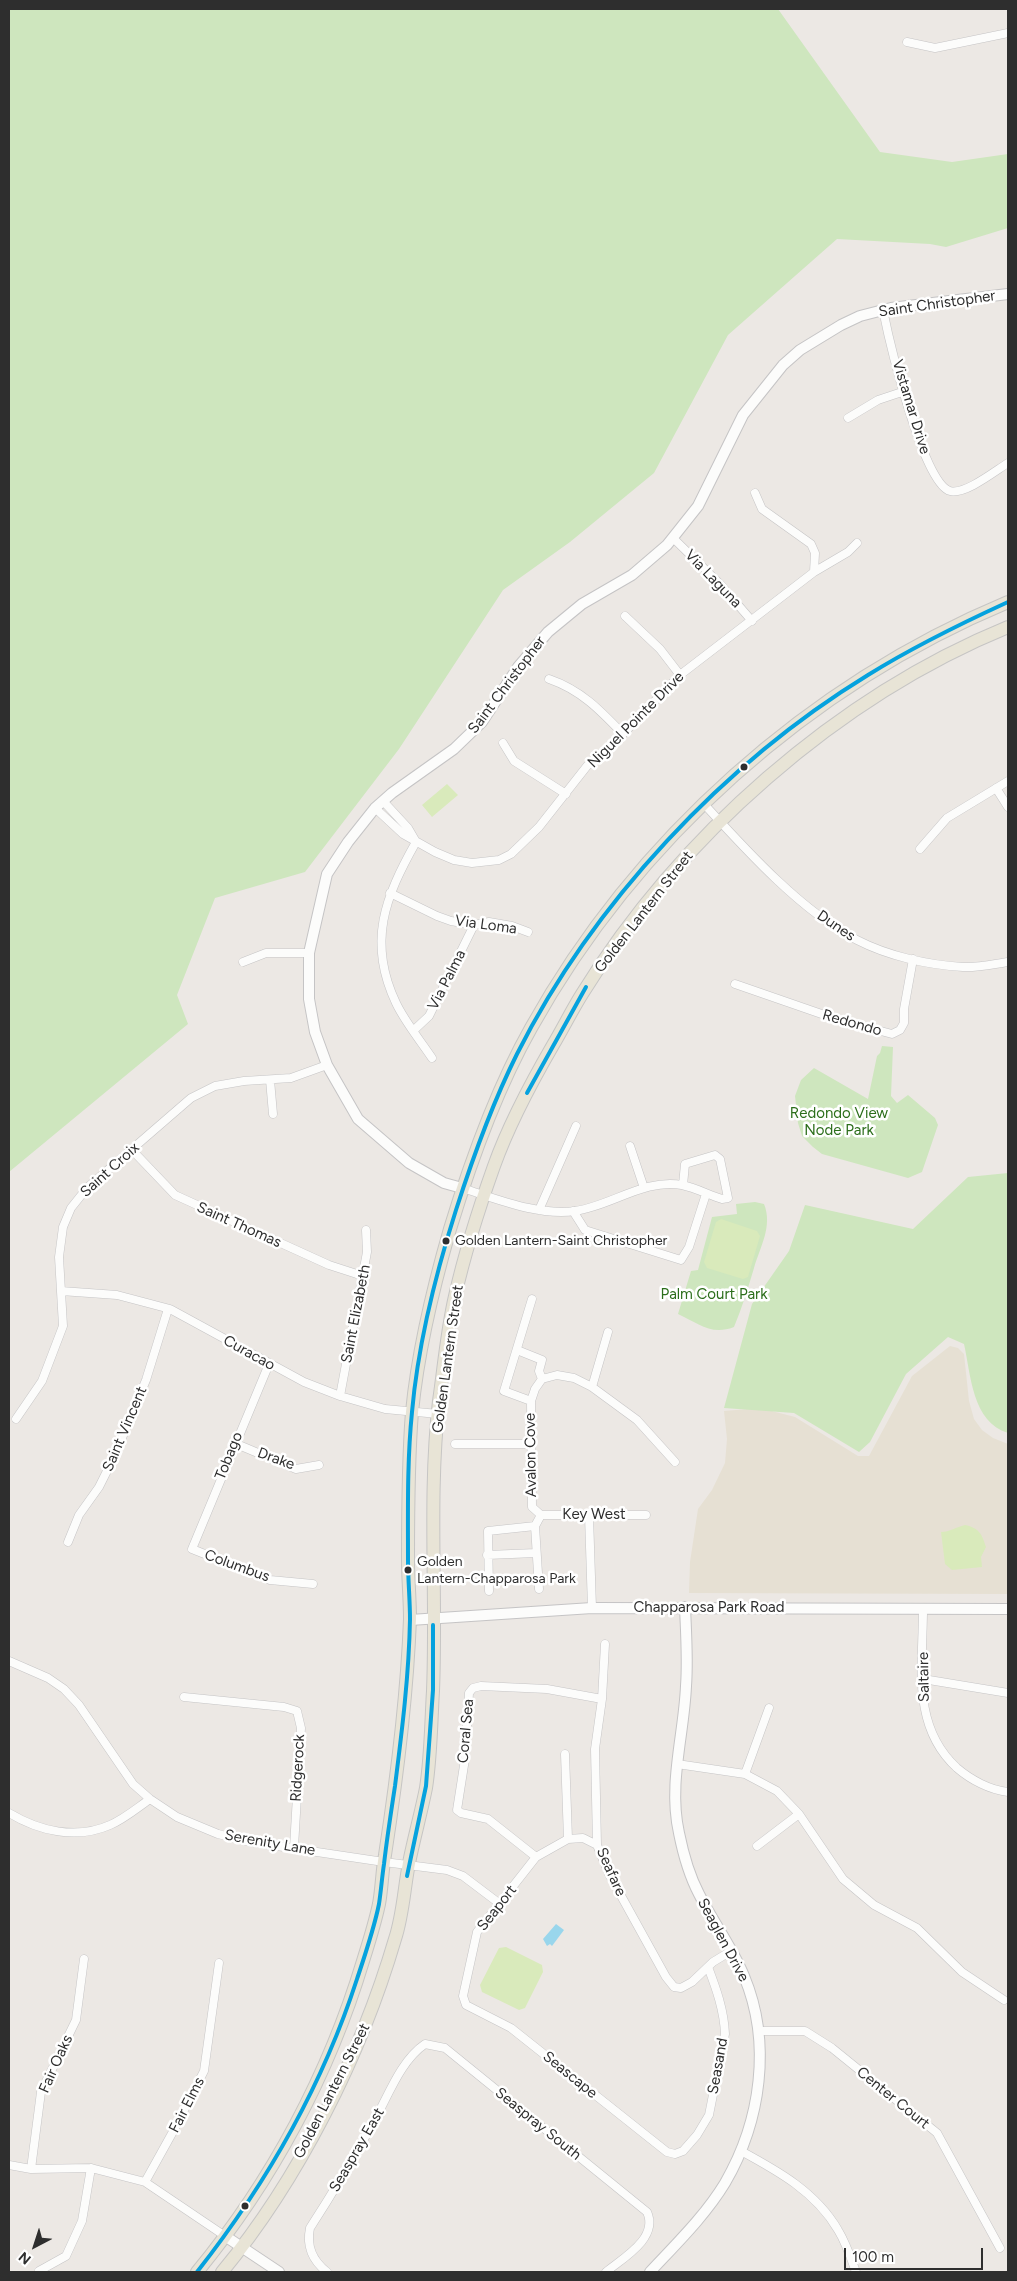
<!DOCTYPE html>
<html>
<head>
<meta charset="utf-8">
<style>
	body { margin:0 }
	#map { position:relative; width:1017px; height:2281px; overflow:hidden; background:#ece8e4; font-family:Figtree,sans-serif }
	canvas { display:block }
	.frame { position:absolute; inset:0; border:10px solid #2e2e2e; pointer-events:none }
	.north { position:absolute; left:10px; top:2221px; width:50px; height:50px; -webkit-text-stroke:4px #fff; paint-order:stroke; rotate:220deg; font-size:14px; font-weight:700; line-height:20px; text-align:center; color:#2e2e2e }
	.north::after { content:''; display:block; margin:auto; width:18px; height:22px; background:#2e2e2e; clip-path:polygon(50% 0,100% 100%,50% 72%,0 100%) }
	.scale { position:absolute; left:844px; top:2248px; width:139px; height:22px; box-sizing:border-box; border:2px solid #2e2e2e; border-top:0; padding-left:6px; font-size:15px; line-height:18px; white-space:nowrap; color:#2e2e2e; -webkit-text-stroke:4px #fff; paint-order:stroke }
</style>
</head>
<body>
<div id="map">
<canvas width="1017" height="2281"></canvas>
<div class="frame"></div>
<div class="north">N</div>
<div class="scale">100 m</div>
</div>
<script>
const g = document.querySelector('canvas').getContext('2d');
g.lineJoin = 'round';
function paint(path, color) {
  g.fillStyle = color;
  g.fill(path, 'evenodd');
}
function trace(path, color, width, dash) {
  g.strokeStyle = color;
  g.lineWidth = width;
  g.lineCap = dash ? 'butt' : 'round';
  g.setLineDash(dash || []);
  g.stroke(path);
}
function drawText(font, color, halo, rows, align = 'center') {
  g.font = font + ' Figtree,sans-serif';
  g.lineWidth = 5;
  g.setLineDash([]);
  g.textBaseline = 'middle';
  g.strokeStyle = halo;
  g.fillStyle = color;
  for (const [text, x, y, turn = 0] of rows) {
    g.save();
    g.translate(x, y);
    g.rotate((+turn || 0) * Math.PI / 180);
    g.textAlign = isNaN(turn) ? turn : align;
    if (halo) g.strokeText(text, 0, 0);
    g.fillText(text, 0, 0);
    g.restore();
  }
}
const education = new Path2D(`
	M950,1346l8,2 6,6 5,47 5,18 8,11 11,8 15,6v150l-319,-1 1,-31 8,-53 14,-19 13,-27 2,-24 -3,-28 36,-3 35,9 63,39h11l43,-80z`);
const green = new Path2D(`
	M9,9h769l102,143 72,10 56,-8v74l-62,19 -16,-3 -93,-5 -109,96 -74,138 -84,69 -67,48 -104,159 -94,123 -90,26 -38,97 11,29 -179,148z
	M882,1046l11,1 -2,49 6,7 11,-8 27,23 3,7 -16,47 -14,6 -86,-24 -9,-7 -11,-11 -4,-13 -3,-27 6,-16 13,-12 54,31 9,-43 3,-3z
	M1008,1173v260c-36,-11 -37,-58 -44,-89l-16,-7 -42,37 -36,68 -11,10 -65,-39 -70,-5 28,-104 37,-53 16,-46 108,24 55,-52z
	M755,1202l9,2c9,22 -4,43 -10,64 -6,20 -12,40 -20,59 -23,9 -36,-4 -56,-13l13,-43 7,-1 14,-53 25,-3 -1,-10z`);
const pitch = new Path2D(`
	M447,784l11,11 -26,22 -10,-12z
	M721,1219l36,12 3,5 -12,41 -5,2 -36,-11 -3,-6 12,-40z
	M965,1525c14,3 17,9 21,22l-5,10 1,10 -30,3 -7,-6 -4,-32c9,0 15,-5 24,-7z
	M506,1947l36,18 1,7 -18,36 -6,2 -37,-18 -2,-7 19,-37z`);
const water = new Path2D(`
	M556,1924l8,6 -12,16 -2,-2 -3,2 -4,-7z`);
const minor = new Path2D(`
	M907,42l28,6 73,-15
	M883,310c6,30 40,174 67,181 15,4 45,-20 58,-28
	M848,418l30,-18 27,-9
	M755,493l7,16 49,35 4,9 -1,19
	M673,538l46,45 33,38
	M625,616l35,33 20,26
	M549,679c32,11 51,31 74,55
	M503,743l11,18 52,33
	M996,788l12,19
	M383,801l25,27 7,12
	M704,804c42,46 97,107 153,136 31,16 71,25 106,27 14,1 31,-3 45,-5
	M375,808l28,26 32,18 19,8 18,3 27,-3 12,-6 28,-27 48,-61 36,-32 57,-59 134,-103 34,-20 9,-9
	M416,842c-31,55 -49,100 -20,161 9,19 24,37 36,55
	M920,849l27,-31 61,-37
	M390,893l47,23 14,5 23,4 15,-3 23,4 16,6
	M243,962l23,-9h43
	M735,984l101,35 56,15 8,-4 4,-7v-14l9,-50
	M414,1030l15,-14 45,-91
	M270,1080l3,34
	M630,1146l14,42
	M132,1150l43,45 154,70 34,11
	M462,1188c35,11 76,28 113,23 36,-5 70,-33 107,-26 14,3 27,10 40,14l6,-1 -8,-39 -5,-4 -30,9 -2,21
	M539,1210l37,-84
	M573,1211l12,19 96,30 8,-13 17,-53
	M61,1291l56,4 53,14 134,73 36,14 45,13 53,5
	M517,1350l25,10 -3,11 3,8
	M269,1364l-77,185 78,31 43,4
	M542,1379l15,-4 17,3 18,9 45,33 38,42
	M592,1387l16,-55
	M340,1396l27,-144 -1,-22
	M531,1401l-27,-10 28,-92
	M16,1419l26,-38 21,-55 -4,-69 4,-30 8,-19 16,-20 104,-90 24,-12 29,-5 47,-3 36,-13
	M234,1443l62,26 23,-4
	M455,1444h76
	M541,1515l-9,-8 -1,-106 4,-12 7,-10
	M541,1515h105
	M589,1516l3,92
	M68,1542l11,-27 20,-28 15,-30 32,-77 22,-71
	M487,1555l49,-2
	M539,1589l-4,-63 6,-11
	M489,1591l-1,-60 47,-5
	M923,1609c0,57 -12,117 34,159 14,12 33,22 51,24
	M605,1644l-3,55 -7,50 2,96 12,29 57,103 8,10 7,1 11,-6 21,-20 18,-11
	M9,1661l39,17 16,11 15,16 54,79 17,15 27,18 41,17 32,8 134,20 63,8 16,6 37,28
	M923,1679l85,14
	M184,1697l100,10 13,4 4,17 -7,119
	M565,1754l3,85 -32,18 -59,75 -14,64 3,9 45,23 156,124 8,2 8,-3 14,-16 12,-20 16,-81c-1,-24 -9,-46 -17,-67
	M677,1764l68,10 32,17 22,23 44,65 31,26 43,23 45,44 42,28
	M745,1774l24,-66
	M9,1813c30,18 67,27 101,12 14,-6 27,-17 40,-26
	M568,1839l15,-1 14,7
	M757,1846l42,-32
	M536,1857l-48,-38 -27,-6 -4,-3 8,-51 4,-66 4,-5 8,-2 66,3 55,10
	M759,2031h46l27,17 105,85 63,115
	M741,2151c37,20 75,41 97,79 8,13 13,28 18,42
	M9,2165l22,4 60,-1 54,14 80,54
	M31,2169l10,-77 35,-72 8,-61
	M145,2182l30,-54 29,-57 15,-108
	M39,2271l27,-15 16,-35 9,-53
	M327,2272c-14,-11 -21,-25 -17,-44 22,-34 43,-69 63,-105 15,-26 27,-62 52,-79l20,4 202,164c12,26 -24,46 -41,60`);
const tertiary = new Path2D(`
	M462,1188l-18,-5 -35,-20 -51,-44 -31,-54 -12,-33 -6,-33v-46l18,-79 21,-32 27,-34 17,-15 62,-44 28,-27 36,-55 30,-35 34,-28 50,-29 35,-30 31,-39 45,-91 40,-50 17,-15 41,-25 19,-9 31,-8 117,-14
	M410,1620l182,-12 416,1
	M225,2236l54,36
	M650,2272c26,-28 55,-56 75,-89 36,-62 47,-140 19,-207 -12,-29 -31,-54 -45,-82 -10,-19 -16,-41 -20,-61 -11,-49 5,-98 7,-147 2,-26 0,-53 -1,-79`);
const primary = new Path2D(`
	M197,2272c75,-91 132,-198 166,-311 6,-19 12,-38 16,-57 3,-16 3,-33 6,-49 12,-78 22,-157 25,-236 0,-20 -2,-39 -2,-59 0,-49 0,-99 4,-148 6,-62 21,-124 38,-183 21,-69 46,-139 81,-201 105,-189 278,-343 477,-426
	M222,2272c77,-93 139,-217 173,-333 8,-24 9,-50 14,-76 5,-25 12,-50 17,-75 5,-32 5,-65 7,-97 4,-97 -5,-193 6,-290 5,-34 8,-71 16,-105 10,-44 24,-88 39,-130 15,-42 37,-83 59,-121 10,-17 19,-35 29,-51 97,-157 255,-297 426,-367`);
const bus1 = new Path2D(`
	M527,1093l59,-106
	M407,1876l19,-90 7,-96v-65
	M197,2272c70,-89 125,-185 160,-293 8,-24 17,-50 22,-75 2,-13 3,-27 5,-40 3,-26 7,-52 11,-78 7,-55 14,-111 15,-167 0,-19 -2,-39 -2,-59 0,-49 -1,-99 4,-148 6,-68 23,-136 44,-202 17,-53 36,-106 61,-156 76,-151 207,-291 351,-379 45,-28 92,-51 140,-73`);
const markers = [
	[744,767,4.5,"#2e2e2e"],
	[446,1241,4.5,"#2e2e2e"],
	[408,1570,4.5,"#2e2e2e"],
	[245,2206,4.5,"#2e2e2e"]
];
const busNames = [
	["Golden Lantern-Saint Christopher",455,1241],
	["Golden",417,1562],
	["Lantern-Chapparosa Park",417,1579]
];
const streetNames = [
	["Saint Christopher",937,304,-8],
	["Vistamar Drive",911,407,73],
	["Via Laguna",713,579,46],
	["Saint Christopher",507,685,-53],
	["Niguel Pointe Drive",636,720,-45],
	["Golden Lantern Street",644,912,-52],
	["Via Loma",486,925,8],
	["Dunes",836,926,34],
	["Via Palma",447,980,-63],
	["Redondo",852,1023,16],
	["Saint Croix",110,1170,-42],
	["Saint Thomas",239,1225,24],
	["Saint Elizabeth",356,1314,-79],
	["Curacao",249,1353,29],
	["Golden Lantern Street",448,1359,-82],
	["Saint Vincent",125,1429,-67],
	["Avalon Cove",531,1455,-91],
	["Tobago",229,1456,-68],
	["Drake",276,1459,20],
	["Key West",594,1515],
	["Columbus",237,1566,20],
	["Chapparosa Park Road",709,1608],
	["Saltaire",924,1677,-91],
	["Coral Sea",466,1731,-85],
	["Ridgerock",298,1768,-87],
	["Serenity Lane",270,1843,10],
	["Seafare",611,1872,66],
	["Seaport",497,1908,-52],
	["Seaglen Drive",723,1940,62],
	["Fair Oaks",56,2064,-66],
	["Seasand",718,2066,-80],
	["Seascape",570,2075,39],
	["Golden Lantern Street",332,2091,-63],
	["Center Court",893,2098,39],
	["Fair Elms",187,2105,-63],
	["Seaspray South",538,2124,39],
	["Seaspray East",357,2150,-60]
];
const parkNames = [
	["Redondo View",839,1114],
	["Node Park",839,1131],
	["Palm Court Park",714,1295]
];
paint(education, '#e6e0d3');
paint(green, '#cee6be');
paint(pitch, '#d9eabb');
paint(water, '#99d6ec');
trace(minor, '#c5c4c5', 9);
trace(tertiary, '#c5c4c5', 12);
trace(primary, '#c6c5c4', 14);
trace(minor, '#fcfcfb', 8);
trace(tertiary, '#fcfcfb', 10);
trace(primary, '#e8e4d6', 12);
trace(bus1, '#05a2de', 4);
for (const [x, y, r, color] of markers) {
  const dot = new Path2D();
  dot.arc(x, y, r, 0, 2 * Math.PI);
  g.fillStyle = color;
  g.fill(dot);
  trace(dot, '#fff', 2);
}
drawText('14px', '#2e2e2e', '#fff', busNames, 'left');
drawText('15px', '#2e2e2e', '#fff', streetNames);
drawText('15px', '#2c6e1b', '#fff', parkNames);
</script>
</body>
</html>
